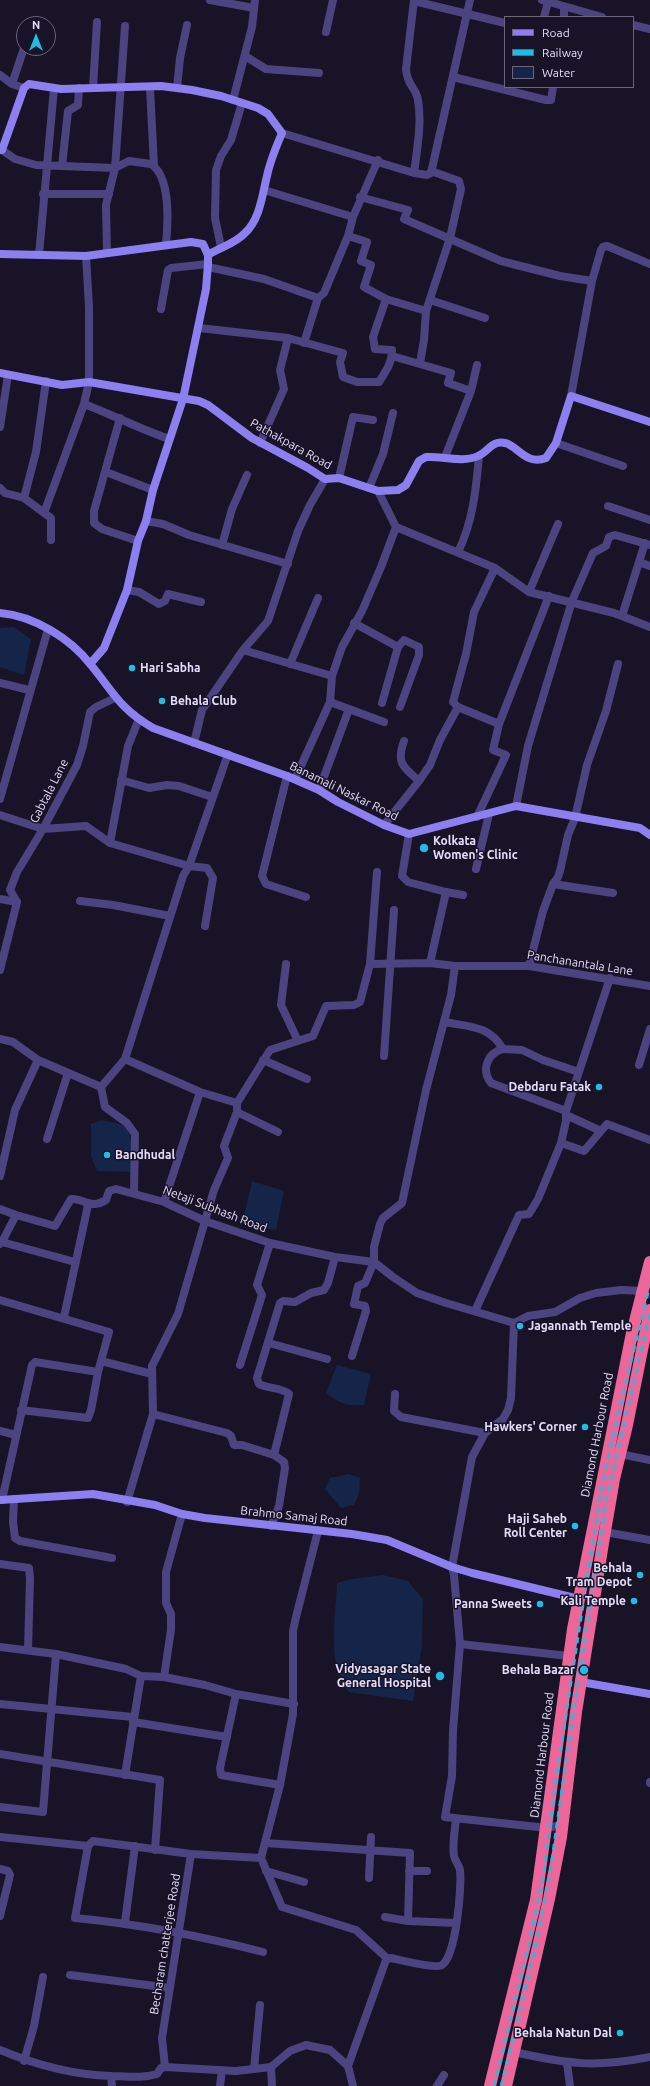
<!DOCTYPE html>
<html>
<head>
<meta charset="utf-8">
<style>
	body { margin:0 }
	#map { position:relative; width:650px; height:2086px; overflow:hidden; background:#191327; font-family:Ubuntu,sans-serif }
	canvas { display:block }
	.legend { position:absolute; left:504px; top:16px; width:130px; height:72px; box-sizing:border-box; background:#191327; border:1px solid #6a647c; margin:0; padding:5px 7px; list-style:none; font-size:12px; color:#e4ddfb }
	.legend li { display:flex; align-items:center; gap:8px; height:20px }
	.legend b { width:20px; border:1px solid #6a647c }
	.north { position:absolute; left:16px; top:16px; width:40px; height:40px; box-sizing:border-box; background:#191327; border:1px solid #6a647c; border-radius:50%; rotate:0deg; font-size:11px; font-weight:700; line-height:16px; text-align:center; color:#e4ddfb }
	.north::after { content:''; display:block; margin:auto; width:14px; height:18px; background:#1fbde5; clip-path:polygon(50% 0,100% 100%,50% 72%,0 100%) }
</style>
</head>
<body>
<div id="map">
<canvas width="650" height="2086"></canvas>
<ul class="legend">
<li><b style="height:5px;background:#8d7ff0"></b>Road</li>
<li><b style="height:5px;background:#1fbde5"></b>Railway</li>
<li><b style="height:11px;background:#152449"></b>Water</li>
</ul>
<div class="north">N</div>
</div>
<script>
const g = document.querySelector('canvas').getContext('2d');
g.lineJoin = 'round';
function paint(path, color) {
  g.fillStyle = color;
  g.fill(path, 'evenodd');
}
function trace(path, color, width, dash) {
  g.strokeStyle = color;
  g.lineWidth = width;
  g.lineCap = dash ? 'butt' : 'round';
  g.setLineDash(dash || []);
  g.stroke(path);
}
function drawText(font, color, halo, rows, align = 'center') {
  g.font = font + ' Ubuntu,sans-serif';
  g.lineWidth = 3;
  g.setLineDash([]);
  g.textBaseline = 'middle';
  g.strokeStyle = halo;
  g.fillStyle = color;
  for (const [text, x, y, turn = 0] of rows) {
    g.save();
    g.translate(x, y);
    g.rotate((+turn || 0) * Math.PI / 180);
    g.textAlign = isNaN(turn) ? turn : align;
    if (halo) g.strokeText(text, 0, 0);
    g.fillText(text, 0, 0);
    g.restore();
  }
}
const water = new Path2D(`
	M14,627l17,12 -7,36 -24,-8v-39z
	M102,1120l25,6 6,23 1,23 -37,-1 -6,-15v-32z
	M252,1181l32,10 -8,39 -34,-6z
	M337,1365l34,9 -7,31c-18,1 -23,-1 -38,-12z
	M349,1474l11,4 -1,16 -5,11 -13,3 -16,-19 5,-11z
	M383,1575l25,6 15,18 -1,47 -9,55 -64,-9c-23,-23 -13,-78 -12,-109l15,-4z`);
const street = new Path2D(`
	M210,0l44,8
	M542,0l60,17
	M414,1l91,22
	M544,17l4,-15
	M564,17v-10
	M633,25l17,4
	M326,32l7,-32
	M245,56l21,13 53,4
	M0,75l12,9 12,4
	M453,77l93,23h5l2,-13
	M12,84l12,-36
	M93,87l4,-65
	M150,88l4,78
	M177,88l3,-30 7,-33
	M233,100l19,-73 3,-27
	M282,133l132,40 13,2 4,-2 39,-173
	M2,150l13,9 21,6 79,3 14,-7 22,3c20,13 17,60 15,80
	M62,166l6,-55 10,-6 1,-17
	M414,173c3,-24 8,-49 4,-73 -2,-13 -11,-14 -12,-31l8,-69
	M264,190l89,27 25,-57
	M43,194h66
	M360,197l48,13 -4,9 97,42 59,15 32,5
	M348,236l19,6 -6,19 10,4 -7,22 22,12
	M221,247l-6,-29 1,-48 5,-14 10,-16 11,-37
	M107,253l-1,-48 9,-37 10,-142
	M39,255l15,-167
	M208,267l56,12 54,19 6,-5 24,-57 5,-19
	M430,300l55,18
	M161,309l7,-39 3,-2 37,-4
	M199,328l89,10 55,15 -3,9 3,15 14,5h22c7,-11 13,-19 13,-32l-17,-1 -2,-12 13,-38 40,12
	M304,343l14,-45
	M392,356l59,17 -3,10 23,8
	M420,363l4,-23 2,-29 24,-73 11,-49 -2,-8 -28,-10
	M571,396l21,-115 9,-31 2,-3 4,-1 43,18
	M84,404c29,11 56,25 85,35
	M120,418l-26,93v12l8,6 36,12
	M0,427l8,-52
	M260,443l24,-54 -4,-19 8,-32
	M556,443l67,23
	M445,457l26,-66 6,-26
	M106,472l47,18
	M339,478l14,-61 20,3
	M0,488l5,5 19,5 27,20v22
	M369,488l14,-34 10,-41
	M378,491l18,36 99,41 34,24 85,21 36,14
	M24,498l12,-46 10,-71
	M608,506l42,14
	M44,513l40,-109 5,-22v-75l-3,-51
	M146,521l17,3 26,11 99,29
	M222,545l10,-36 15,-34
	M458,552c15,-30 18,-63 21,-96
	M639,562l6,-19
	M495,568l-21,44 -8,42 -13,48 5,5 41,17
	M127,590l12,2 20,12 6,-3 3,-7 33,8
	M529,592l29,-68
	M622,616l17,-54 11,4
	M354,623l44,24 6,-7 15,7v8l-19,52
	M243,650l89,26
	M290,664l28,-66
	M0,683l29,7
	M382,703l16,-56
	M349,709l35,13
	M194,743l8,-33 41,-60 25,-29 30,-90 12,-26 15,-26
	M287,776l-25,100 4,8 40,13
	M295,779l35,-77 2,-26 10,-29 20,-36 19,-44 15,-40
	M121,780l28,8 18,-3 12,1 33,11
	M419,781l11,-16 10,-25 18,-33
	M319,790l30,-81 -19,-7
	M0,799l48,-170
	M516,806l12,-60 44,-145 21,-48 13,-7 3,-9 6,-2 35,10
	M0,815l43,14 43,-3 24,17 79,23 18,2 6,10 -8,48
	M477,817l29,-62 -13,-5 6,-26 50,-128
	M384,825l35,-44c-16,-14 -23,-18 -15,-40
	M409,834l-7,42 6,6 38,10 -16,71 25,3h74l121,20
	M110,843l18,-97 11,-27
	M476,869l13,-55
	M553,884l60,9
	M446,892l17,3
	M0,899l17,3
	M80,901l33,4 57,11
	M17,902l-7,-12 7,-18 26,-43 34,-64 6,-19 7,-34 6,-5 19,-9
	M286,964l-5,41 17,36
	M370,964l7,-92
	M529,966l14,-55 10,-27 5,-7 2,-6 8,-36 7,-17 12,-53 19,-54 12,-47
	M0,970l17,-68
	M445,1022c24,5 44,3 58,27l19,1 21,10 36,12
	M0,1039l13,3 25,18 63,27
	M503,1049c-16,4 -22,21 -12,34l75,28
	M384,1056l10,-146
	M125,1059l75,33 37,11 33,-53 43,-14 13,-30 28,-1 6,-3 10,-38 60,-1
	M263,1060l44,19
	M639,1065l11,-36
	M101,1087l24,-28 58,-183 6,-10 39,-112
	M101,1087l4,20 22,16 8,11 -1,59
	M237,1112l41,20
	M566,1115l35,16
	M47,1139l21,-66
	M561,1143l5,-22v-10l44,-133
	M0,1176l15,-66 23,-50
	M164,1202l36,-110
	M0,1209l16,6
	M0,1241l2,1 14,-27 39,11 16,-27c13,-1 19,11 35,1l3,-9 7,-2 48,13 41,19 65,22 65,14 39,5 19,15 24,16 29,10 68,20 14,-7 27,-4 25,-14 16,-5 25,-3 22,1
	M0,1244l2,-2 73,20
	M0,1300l109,32 -11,40 -7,38 -3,8 -67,-8
	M475,1311l44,-96 10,-1 9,-15 23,-56 23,8 23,-27 43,16
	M64,1317l24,-112
	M514,1323l-3,75 -3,12 -5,9 -18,14 -13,24 -20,110 2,8 6,69 -7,86 -1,46 -7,41 102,11 15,-3
	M269,1343l58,16
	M352,1356l14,-45 -1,-5 -11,-2 4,-18 7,-3 9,-21v-15l6,-23 3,-6 19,-15 24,-113 25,-95 4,-29
	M101,1361l51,13
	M240,1365l22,-70 -5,-10 13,-42
	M395,1394l-1,17 7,6 84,16
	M153,1414l74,19 4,3 3,9h8l32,10
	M0,1431l16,4
	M615,1453l35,7
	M14,1499l-1,23 2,16 5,3 92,17
	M2,1500l30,-135 3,-3 63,10
	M127,1502l26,-88 -1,-48 26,-52 36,-124 14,-32 -4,-12 13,-34v-9
	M271,1526l8,-20 6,-38 -1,-6 -10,-7 15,-61c-8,-7 -21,-5 -30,-10l-2,-6 23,-75 3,-2 12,1 16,-9 13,-3 4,-7 7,-26
	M318,1531l-22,86 -3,14v83l-13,71 -19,73 21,49 74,23 32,29
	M605,1532l45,8
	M0,1564l29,4 1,10 -2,72
	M460,1644l109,12
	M0,1647l56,7 70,15 15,7 23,1 41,8 31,9 58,10
	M164,1677l7,-47v-16l-5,-11v-31l16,-58
	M236,1694l-16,74 1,7 59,10
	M0,1704l133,13
	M133,1722l94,15
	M0,1754l160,26 -5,70
	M125,1775l16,-99
	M650,1782v1
	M0,1807l43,5 13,-158
	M0,1837l88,9 5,-5 98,13 70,4
	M266,1843l144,10 -2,68
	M88,1846l-13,72c64,6 126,18 188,34
	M0,1869l8,2 2,4 -10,41
	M266,1871l38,11
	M409,1871h18
	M369,1878l2,-41
	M385,1917l23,4 48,2
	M125,1922l10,-76
	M70,1975l100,13
	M0,2050c36,15 72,25 111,26 16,0 30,3 46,-2l4,-6 4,-1 -3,-29 29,-184
	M514,2052c54,12 81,16 136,5
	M24,2061l10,-35 9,-49
	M567,2063l3,23
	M348,2066l38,-106 5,-2c9,2 45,11 51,7 14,-8 20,-79 18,-95 -1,-5 -5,-9 -6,-14 -2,-12 1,-26 2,-37
	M165,2067l71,4 35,-4 19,-16 16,-6 24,5 18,16 5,20
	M271,2067l1,19
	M254,2069l6,-64
	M111,2076l1,10
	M220,2086l2,-16
	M437,2086l7,-11`);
const secondary = new Path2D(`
	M0,150h2l22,-62 5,-4 32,5 100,-3 31,4 29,6 37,12 10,6 14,19c-6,14 -12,28 -15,43 -5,20 -7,43 -22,57 -10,11 -25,14 -37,22
	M0,254l86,2 105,-14 12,2 5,11v9l-2,25 -23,110 -30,91 -7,31 -8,20 -11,49 -23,58 -14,16
	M0,373l62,12 27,-3 110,19 9,4 44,33 56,30 17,11 14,-1 39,13 20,-1 8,-5 13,-24 7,-4c16,-1 37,6 52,-1 10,-4 14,-16 27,-13 12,2 21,23 41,15l10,-15 15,-47 79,26
	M0,613c34,3 70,25 91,52 23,28 29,44 62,63l134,48 32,14 19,12 46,23 25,9 107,-28 124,22 10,7
	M0,1500l93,-6 62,11 27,9 23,4 147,16 35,6 65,27 20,6 107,26
	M581,1682l69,12`);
const highway = new Path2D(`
	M490,2086l46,-186 37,-271 59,-296 18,-71
	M506,2086l43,-187 12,-62 15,-125 27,-169 11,-64 13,-54 23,-115`);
const rail = new Path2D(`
	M494,2086l33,-134 16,-74 12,-91 45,-291 18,-82 32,-128
	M501,2086l33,-133 15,-74 13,-91 45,-291 43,-184`);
const markers = [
	[132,668,4,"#1fbde5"],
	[162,701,4,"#1fbde5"],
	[424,848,5,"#1fbde5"],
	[599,1087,4,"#1fbde5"],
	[107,1155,4,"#1fbde5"],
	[520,1326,4,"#1fbde5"],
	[585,1427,4,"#1fbde5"],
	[575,1526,4,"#1fbde5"],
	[640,1575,4,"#1fbde5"],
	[634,1601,4,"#1fbde5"],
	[540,1604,4,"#1fbde5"],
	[584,1670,5,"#1fbde5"],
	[440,1676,5,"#1fbde5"],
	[620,2033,4,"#1fbde5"]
];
const streetNames = [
	["Pathakpara Road",291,444,29],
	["Gabtala Lane",49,791,-63],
	["Banamali Naskar Road",344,791,26],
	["Panchanantala Lane",580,963,9],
	["Netaji Subhash Road",215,1209,21],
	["Diamond Harbour Road",597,1435,-79],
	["Brahmo Samaj Road",294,1516,6],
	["Diamond Harbour Road",542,1755,-83],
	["Becharam chatterjee Road",165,1944,-81]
];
const poiNames = [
	["Hari Sabha",140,668,"left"],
	["Behala Club",170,701,"left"],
	["Kolkata",433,841,"left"],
	["Women's Clinic",433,855,"left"],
	["Debdaru Fatak",591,1087],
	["Bandhudal",115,1155,"left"],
	["Jagannath Temple",528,1326,"left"],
	["Hawkers' Corner",577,1427],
	["Haji Saheb",567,1519],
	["Roll Center",567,1533],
	["Behala",632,1568],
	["Tram Depot",632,1582],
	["Kali Temple",626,1601],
	["Panna Sweets",532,1604],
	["Vidyasagar State",431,1669],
	["General Hospital",431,1683],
	["Behala Bazar",575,1670],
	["Behala Natun Dal",612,2033]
];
paint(water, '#152449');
trace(street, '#4c4481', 8);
trace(secondary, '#8d7ff0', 8);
trace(highway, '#ed6699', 12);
trace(rail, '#1fbde5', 2.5, [6, 5]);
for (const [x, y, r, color] of markers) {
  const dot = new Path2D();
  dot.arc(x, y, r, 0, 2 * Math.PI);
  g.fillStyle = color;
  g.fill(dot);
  trace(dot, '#191327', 1.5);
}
drawText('12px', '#e4ddfb', '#191327', streetNames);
drawText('bold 12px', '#e4ddfb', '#191327', poiNames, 'right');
</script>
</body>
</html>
